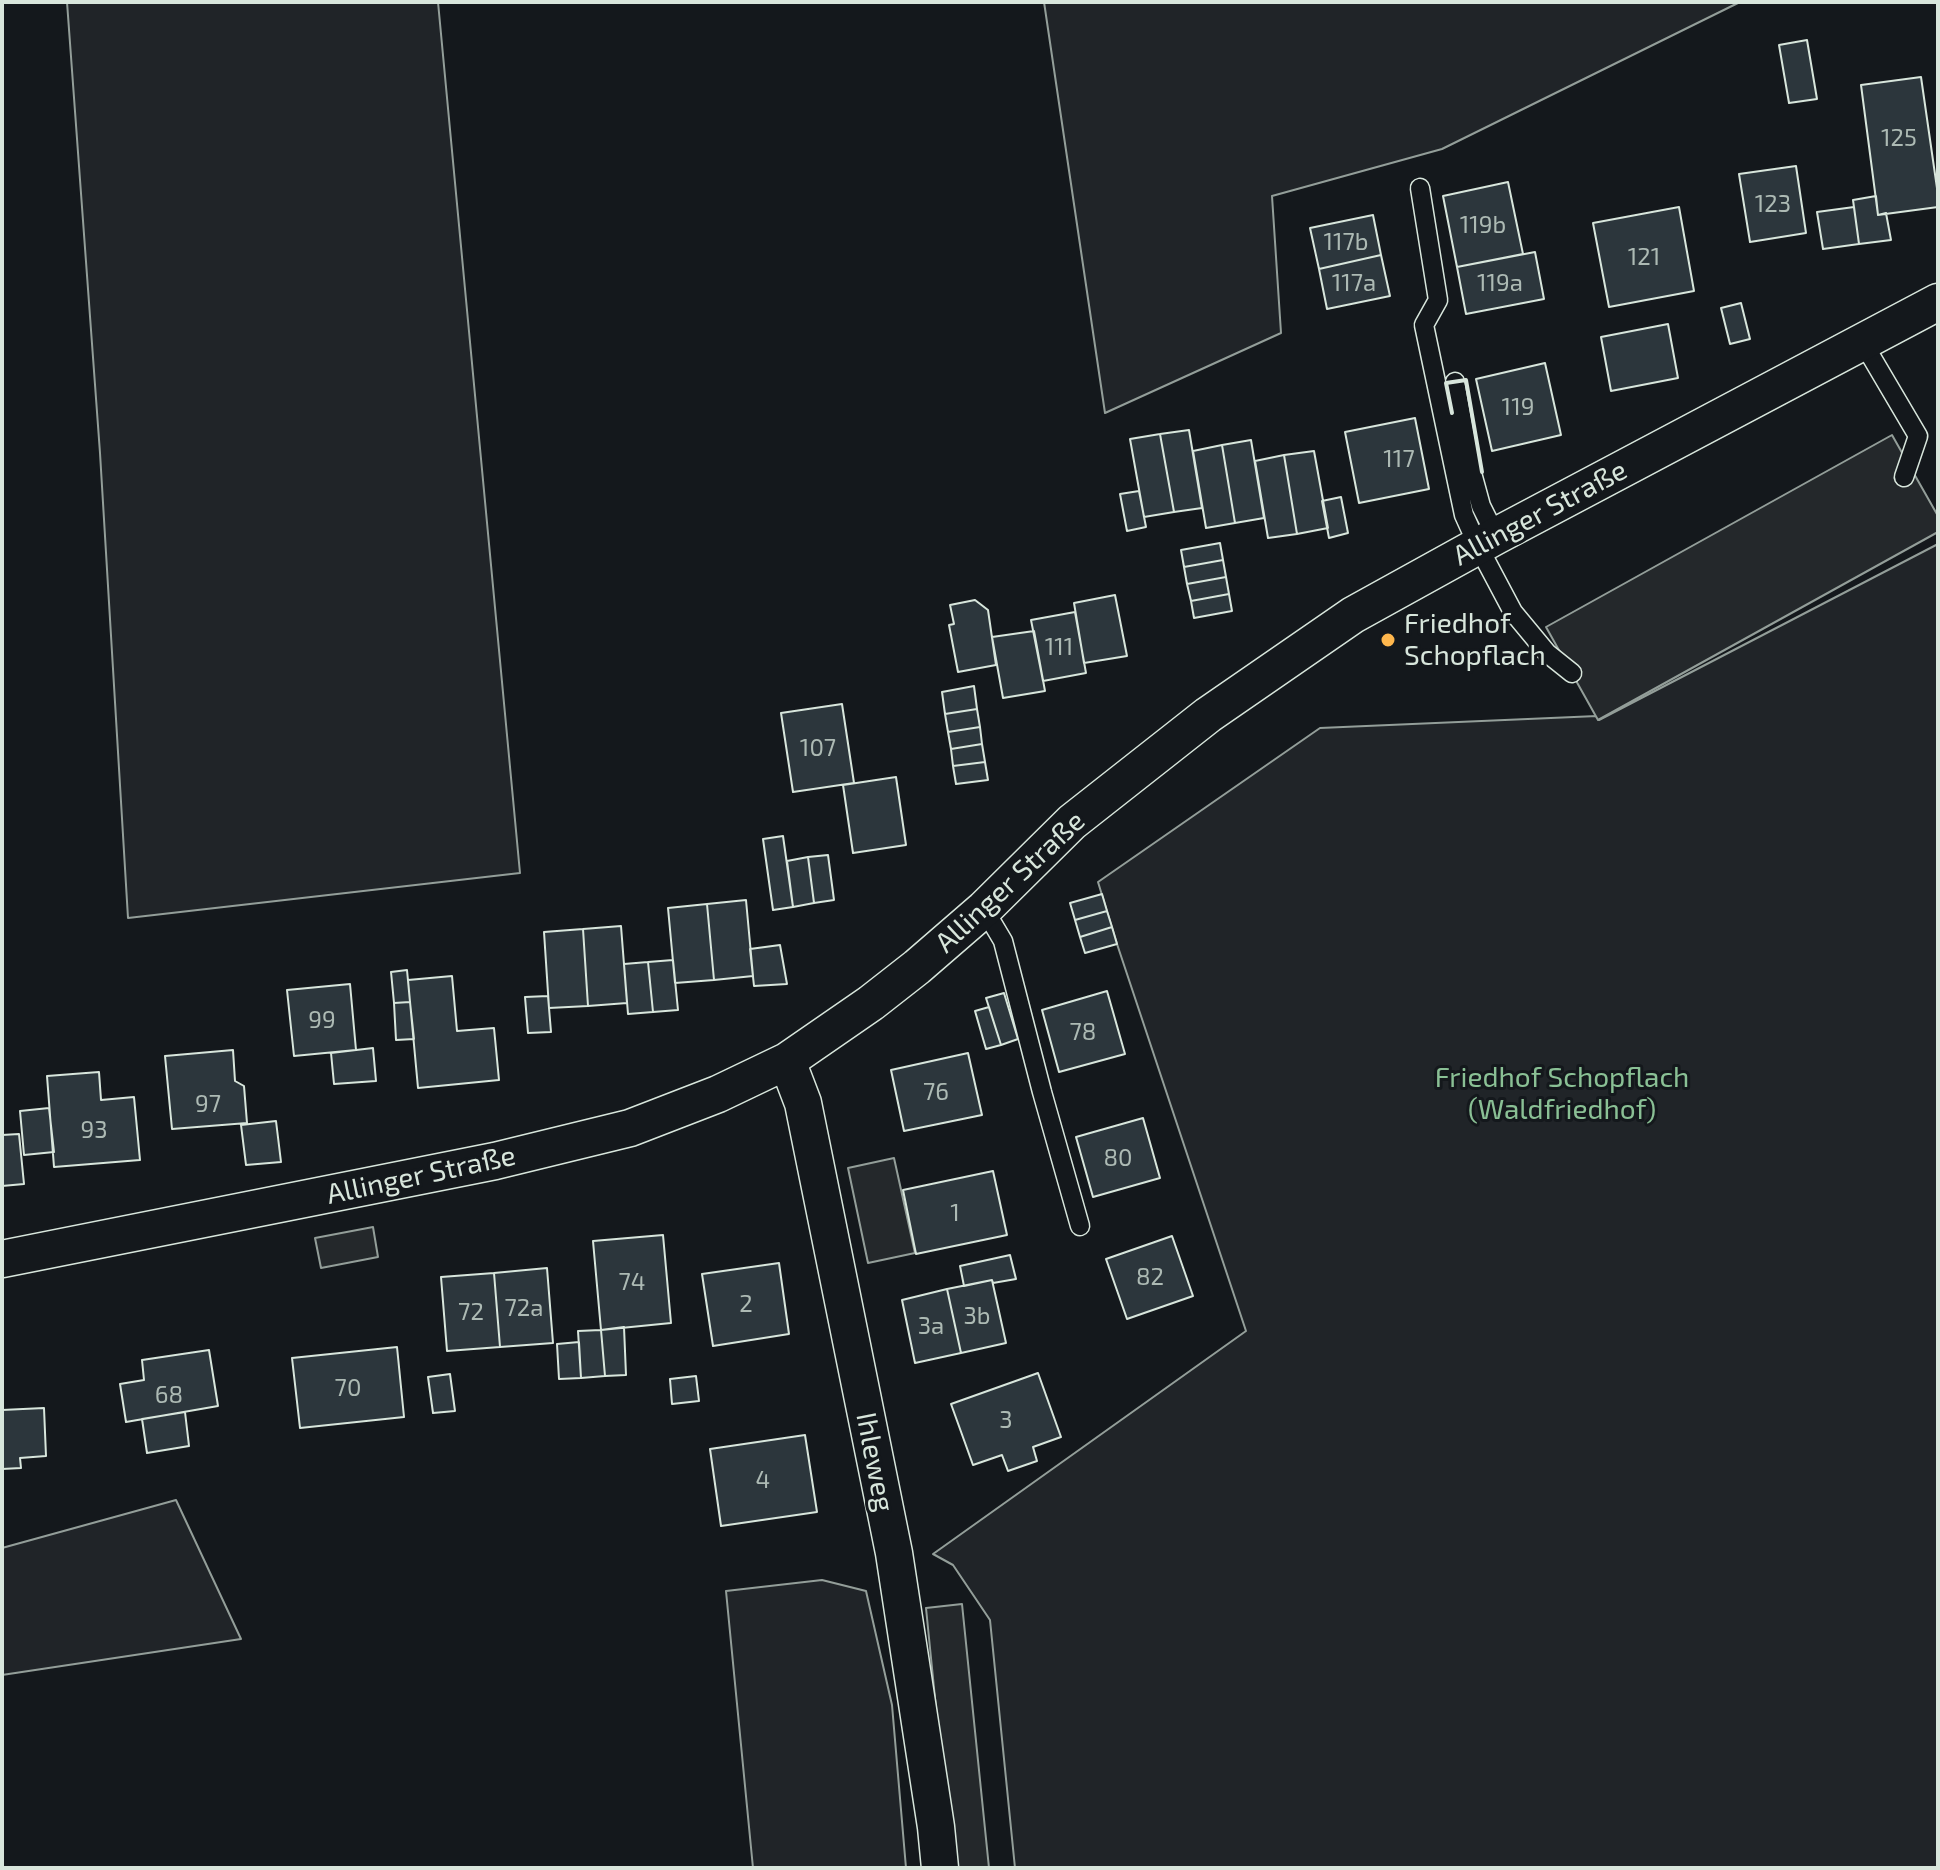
<!DOCTYPE html>
<html>
<head>
<meta charset="utf-8">
<style>
	body { margin:0 }
	#map { position:relative; width:1940px; height:1870px; overflow:hidden; background:#14181c; font-family:"Exo 2",sans-serif }
	canvas { display:block }
	.frame { position:absolute; inset:0; border:4px solid #d8e6dc; pointer-events:none }
</style>
</head>
<body>
<div id="map">
<canvas width="1940" height="1870"></canvas>
<div class="frame"></div>
</div>
<script>
const g = document.querySelector('canvas').getContext('2d');
g.lineJoin = 'round';
function paint(path, color) {
  g.fillStyle = color;
  g.fill(path, 'evenodd');
}
function trace(path, color, width, dash) {
  g.strokeStyle = color;
  g.lineWidth = width;
  g.lineCap = dash ? 'butt' : 'round';
  g.setLineDash(dash || []);
  g.stroke(path);
}
function drawText(font, color, halo, rows, align = 'center') {
  g.font = font + ' "Exo 2",sans-serif';
  g.lineWidth = 6;
  g.setLineDash([]);
  g.textBaseline = 'middle';
  g.strokeStyle = halo;
  g.fillStyle = color;
  for (const [text, x, y, turn = 0] of rows) {
    g.save();
    g.translate(x, y);
    g.rotate((+turn || 0) * Math.PI / 180);
    g.textAlign = isNaN(turn) ? turn : align;
    if (halo) g.strokeText(text, 0, 0);
    g.fillText(text, 0, 0);
    g.restore();
  }
}
const green = new Path2D(`
	M67,2h371l82,871 -392,45 -28,-465z
	M1044,2h696l-298,147 -170,47 9,137 -176,80z
	M1938,544v1324h-923l-25,-248 -37,-55 -20,-11 313,-223 -129,-387 -19,-62 222,-154 277,-12 2,4z
	M176,1500l65,139 -239,36v-127z
	M822,1580l44,11 26,114 14,163h-153l-27,-277z`);
const parking = new Path2D(`
	M1892,435l46,81v16l-340,188 -52,-93z
	M894,1158l21,95 -47,10 -20,-95z
	M373,1227l5,30 -57,11 -6,-30z
	M962,1604l27,264h-37l-26,-260z`);
const building = new Path2D(`
	M1807,40l10,59 -28,4 -10,-58z
	M1921,77l17,118v12l-60,8 -17,-130z
	M1796,166l10,67 -56,9 -11,-68z
	M1508,182l15,72 -66,13 -14,-71z
	M1876,196l2,19 8,-2 5,27 -32,4 -6,-44z
	M1679,207l15,84 -85,16 -16,-84z
	M1854,207l5,37 -36,5 -6,-37z
	M1373,215l8,40 -62,14 -9,-41z
	M1535,252l9,47 -78,15 -9,-47z
	M1381,255l9,41 -63,13 -8,-40z
	M1741,303l9,36 -20,5 -9,-36z
	M1668,324l10,54 -67,13 -10,-54z
	M1545,363l16,72 -69,16 -16,-72z
	M1415,418l14,71 -70,14 -14,-71z
	M1189,430l13,78 -28,4 -14,-78z
	M1160,434l14,78 -30,5 -14,-78z
	M1251,440l13,78 -29,5 -13,-78z
	M1222,445l13,78 -29,5 -13,-77z
	M1314,451l14,77 -31,6 -13,-79z
	M1284,455l13,79 -29,4 -13,-77z
	M1139,491l7,36 -19,4 -7,-37z
	M1341,497l7,36 -19,5 -7,-37z
	M1220,543l3,17 -39,7 -3,-17z
	M1223,560l3,17 -39,7 -3,-17z
	M1226,577l3,17 -38,7 -4,-17z
	M1229,594l3,17 -38,7 -3,-17z
	M1115,595l12,61 -43,7 -10,-60z
	M975,600l13,10 8,55 -38,7 -9,-47 5,-1 -4,-19z
	M1075,612l11,61 -43,8 -12,-61z
	M1034,631l11,60 -42,7 -11,-61z
	M974,686l3,23 -32,5 -3,-22z
	M842,704l12,79 -61,9 -12,-79z
	M977,709l3,18 -32,5 -3,-18z
	M980,727l2,17 -31,5 -3,-17z
	M982,744l3,18 -32,4 -2,-17z
	M985,762l3,18 -32,4 -3,-18z
	M896,777l10,68 -53,8 -10,-68z
	M783,836l10,71 -20,3 -10,-71z
	M828,855l6,45 -20,3 -6,-46z
	M808,857l6,46 -21,4 -6,-46z
	M1102,894l5,17 -32,9 -5,-17z
	M746,900l7,76 -39,4 -7,-76z
	M707,904l7,76 -39,3 -7,-75z
	M1107,911l5,16 -32,10 -5,-17z
	M621,926l6,77 -39,3 -5,-77z
	M1112,927l5,17 -32,9 -5,-16z
	M583,929l5,77 -39,2 -5,-76z
	M780,945l7,39 -33,2 -4,-37z
	M673,960l5,50 -25,2 -5,-50z
	M648,962l5,50 -25,2 -4,-50z
	M407,970l3,32 -16,1 -3,-31z
	M452,976l5,55 37,-3 5,52 -81,8 -10,-108z
	M350,984l6,66 -62,6 -7,-66z
	M1107,991l18,63 -66,18 -17,-62z
	M1004,993l14,46 -17,6 -15,-47z
	M548,996l3,36 -23,1 -3,-36z
	M410,1002l4,37 -18,1 -2,-37z
	M989,1007l12,38 -15,4 -11,-38z
	M373,1048l3,33 -42,3 -3,-31z
	M233,1050l2,31 9,5 3,37 -75,6 -7,-73z
	M968,1053l14,62 -78,16 -13,-61z
	M99,1072l2,28 33,-3 6,63 -86,7 -7,-91z
	M49,1108l5,44 -30,3 -4,-44z
	M1143,1118l17,60 -67,19 -17,-60z
	M276,1121l5,41 -35,3 -5,-40z
	M19,1134l5,50 -22,2v-51z
	M993,1171l14,64 -91,19 -13,-64z
	M663,1235l8,88 -70,7 -8,-89z
	M1172,1236l21,60 -66,23 -21,-60z
	M1010,1255l6,24 -23,4 -1,-3 -28,6 -4,-20z
	M779,1263l10,71 -76,12 -11,-72z
	M547,1268l6,75 -53,4 -6,-74z
	M494,1273l6,74 -53,4 -6,-74z
	M992,1280l14,63 -45,10 -14,-64z
	M947,1289l14,64 -46,10 -13,-63z
	M624,1327l2,48 -21,1 -4,-46z
	M601,1330l4,46 -24,2 -3,-47z
	M579,1342l2,36 -22,1 -2,-35z
	M397,1347l7,70 -104,11 -8,-70z
	M209,1350l9,56 -92,16 -6,-38 24,-4 -2,-20z
	M1038,1373l23,64 -28,10 4,14 -29,10 -6,-16 -29,10 -22,-61z
	M450,1374l5,37 -22,2 -5,-36z
	M696,1376l3,25 -27,3 -2,-25z
	M44,1408l2,48 -26,2 1,10 -19,1v-59z
	M185,1412l4,34 -42,7 -5,-34z
	M805,1435l12,77 -96,14 -11,-77z`);
const service = new Path2D(`
	M1420,188l18,112 -14,25 40,190 14,31 35,66 34,41 25,20
	M1862,341l56,95 -14,41
	M1455,382l17,91 9,33 15,30
	M984,909l19,32 39,151 38,134`);
const minor = new Path2D(`
	M787,1061l16,42 91,450 42,274 4,41
	M2,1259l493,-98 135,-33 88,-34 69,-33 84,-58 46,-36 67,-58 88,-87 136,-107 145,-100 143,-79 442,-234`);
const wall = new Path2D(`
	M1452,413l-6,-30 20,-3 16,92`);
const markers = [
	[1388,640,8,"#ffb74d"]
];
const numberNames = [
	["125",1899,138],
	["123",1773,204],
	["119b",1483,225],
	["117b",1346,242],
	["121",1644,257],
	["117a",1354,283],
	["119a",1500,283],
	["119",1518,407],
	["117",1399,459],
	["111",1059,647],
	["107",818,748],
	["99",322,1020],
	["78",1083,1032],
	["76",936,1092],
	["97",208,1104],
	["93",94,1130],
	["80",1118,1158],
	["1",955,1213],
	["82",1150,1277],
	["74",632,1282],
	["2",746,1304],
	["72a",524,1308],
	["72",471,1312],
	["3b",977,1316],
	["3a",931,1326],
	["70",348,1388],
	["68",169,1395],
	["3",1006,1420],
	["4",763,1480]
];
const streetNames = [
	["Allinger Straße",1540,513,-28],
	["Allinger Straße",1010,882,-43],
	["Allinger Straße",421,1175,-12],
	["Ihleweg",875,1462,79]
];
const poiNames = [
	["Friedhof",1404,624],
	["Schopflach",1404,656]
];
const parkNames = [
	["Friedhof Schopflach",1562,1078],
	["(Waldfriedhof)",1562,1110]
];
paint(green, '#202428');
trace(green, '#939e99', 2);
paint(parking, '#24282b');
trace(parking, '#939e99', 2);
paint(building, '#2c363c');
trace(building, '#d8e6dc', 2);
trace(service, '#d8e6dc', 21);
trace(minor, '#d8e6dc', 39);
trace(service, '#14181c', 18);
trace(minor, '#14181c', 36);
trace(wall, '#d8e6dc', 4);
for (const [x, y, r, color] of markers) {
  const dot = new Path2D();
  dot.arc(x, y, r, 0, 2 * Math.PI);
  g.fillStyle = color;
  g.fill(dot);
  trace(dot, '#14181c', 3);
}
drawText('24px', '#adbab4', null, numberNames);
drawText('28px', '#d8e6dc', '#14181c', streetNames);
drawText('28px', '#d8e6dc', '#14181c', poiNames, 'left');
drawText('28px', '#8ac095', '#14181c', parkNames);
</script>
</body>
</html>
